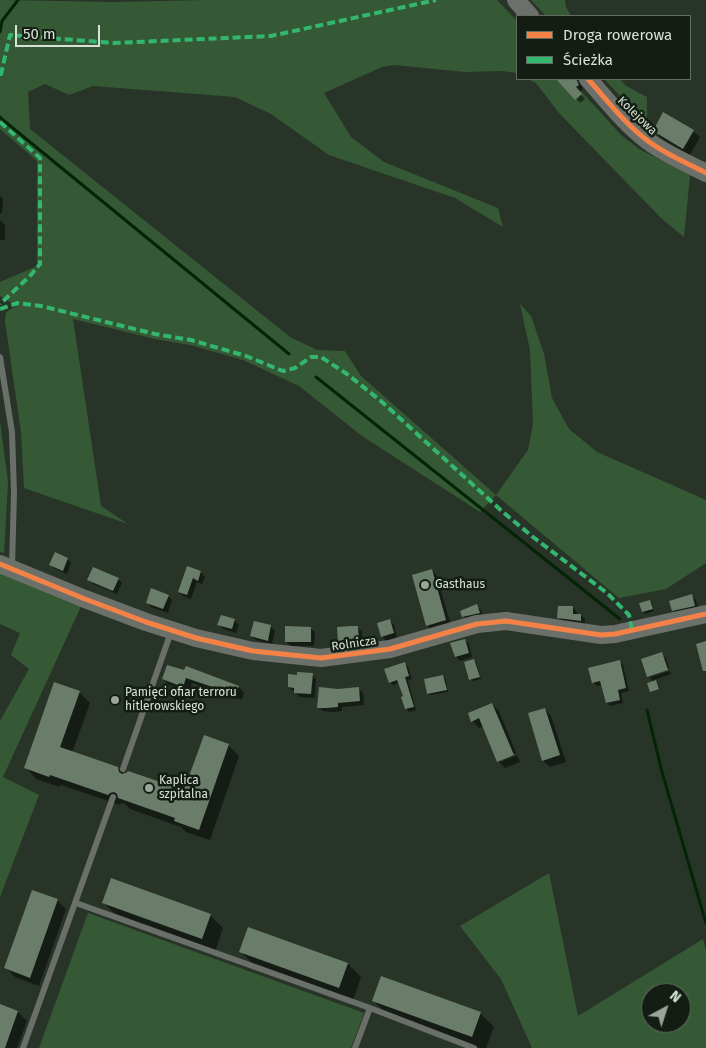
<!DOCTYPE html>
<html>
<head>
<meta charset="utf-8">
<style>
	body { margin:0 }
	#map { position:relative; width:706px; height:1048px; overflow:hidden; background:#293429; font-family:"Fira Sans",sans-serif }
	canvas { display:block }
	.legend { position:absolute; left:516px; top:15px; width:175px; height:65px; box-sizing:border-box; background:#141d14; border:1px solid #626c62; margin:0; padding:6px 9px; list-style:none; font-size:15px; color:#d6e2d6 }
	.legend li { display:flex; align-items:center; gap:10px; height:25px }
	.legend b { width:25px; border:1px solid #626c62 }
	.north { position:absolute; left:641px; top:983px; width:50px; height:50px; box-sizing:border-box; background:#141d14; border:1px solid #626c62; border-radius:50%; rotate:40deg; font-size:14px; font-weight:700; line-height:20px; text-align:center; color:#d6e2d6 }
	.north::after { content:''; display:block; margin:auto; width:18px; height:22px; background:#99a599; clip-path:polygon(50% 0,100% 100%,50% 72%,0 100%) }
	.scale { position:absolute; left:15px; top:25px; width:85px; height:22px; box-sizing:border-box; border:2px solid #d6e2d6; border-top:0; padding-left:6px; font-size:15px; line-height:18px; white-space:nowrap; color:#d6e2d6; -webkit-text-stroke:4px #141d14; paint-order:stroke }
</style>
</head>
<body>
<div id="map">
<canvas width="706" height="1048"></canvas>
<ul class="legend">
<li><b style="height:6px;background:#f48246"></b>Droga rowerowa</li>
<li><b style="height:6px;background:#33b770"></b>Ścieżka</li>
</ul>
<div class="north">N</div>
<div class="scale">50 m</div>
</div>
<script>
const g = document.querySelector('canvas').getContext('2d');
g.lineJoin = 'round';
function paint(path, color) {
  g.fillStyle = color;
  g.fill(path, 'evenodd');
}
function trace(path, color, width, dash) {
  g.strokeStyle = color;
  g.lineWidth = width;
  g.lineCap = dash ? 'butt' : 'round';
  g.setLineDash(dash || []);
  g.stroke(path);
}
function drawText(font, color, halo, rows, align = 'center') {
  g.font = font + ' "Fira Sans",sans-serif';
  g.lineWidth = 5;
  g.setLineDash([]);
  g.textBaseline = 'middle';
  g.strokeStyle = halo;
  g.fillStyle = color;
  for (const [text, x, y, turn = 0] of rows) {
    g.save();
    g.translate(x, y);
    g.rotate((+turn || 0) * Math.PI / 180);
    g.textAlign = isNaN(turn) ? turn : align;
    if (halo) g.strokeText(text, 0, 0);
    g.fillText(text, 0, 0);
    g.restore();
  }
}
const green = new Path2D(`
	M0,0l115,2 92,-2h290l20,21v52l-15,-2 -37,1 -71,-7 -12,2 -58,26 27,44 33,25 114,46 5,19 -48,-29 -126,-43 -58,-41 -36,-17 -142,-11 -24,9 -24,-11 -17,8 2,37 260,208 27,13 28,1 16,25 135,119 32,-45 5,-26 -3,-74 -10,-46 11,12 13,38 8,44 17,31 28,23 109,48v63l-40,26 -47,9 -123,-103 -16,17 -118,-76 -63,-50 -56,-26 -53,-15 -35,-6 -82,-20 28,187 27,18 -104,-36 -3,-56 -16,-111 1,-9 11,-6 -17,-10v-14l37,-16v-105l-37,-32z
	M531,0h34l1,7 5,9h-25z
	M528,79h42l51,56 18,14 51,26 -6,62 -23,-19 -102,-105 -23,-30z
	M604,79h16l6,7 21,11v27z
	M0,421l8,61 -4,71 -4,-1z
	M0,568l83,34 -80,175 36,18 -39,102v-176l29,-52 -18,-14 9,-22 -20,-9z
	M549,873l29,143 125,-77 3,12v97h-174l-31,-69 -41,-53zM651,993h30v30h-30z
	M88,913l276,100 -13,35h-312z`);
const shadow = new Path2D(`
	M558,79h17l7,7 1,3 -4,3 6,7 -5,4z
	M654,131h39l7,6 -10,18 -29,-17z
	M0,196l3,3 -1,14h-2z
	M0,220l5,5v15h-5z
	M68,559l3,4 -4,11 -12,-5 -4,-4z
	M188,568l13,4 4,5 -3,7 -5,-2 -6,17 -8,-3 -4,-4z
	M432,570l5,6 14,50 -19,5 -5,-6z
	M118,579l4,4 -5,11 -24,-10 -4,-4z
	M168,596l4,4 -4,13 -17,-6 -4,-5z
	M692,596l4,4 3,10 -21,4 -5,-4z
	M650,601l2,2 2,8 -9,3 -2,-2 -2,-8z
	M476,606l5,4 2,7 -15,4 -5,-5z
	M573,607l4,5v3h4l4,4v6l-22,-3 -4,-5z
	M234,620l5,5 -3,8 -13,-4 -4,-4z
	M390,620l4,5 3,13 -11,3 -4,-5z
	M255,622l16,4 4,5 -3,13 -16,-4 -5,-4z
	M357,627l5,4 1,14 -19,2 -5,-4z
	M310,628l5,4 -1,14h-24l-4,-5z
	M464,640l5,4 3,13 -12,4 -4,-4 -4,-13z
	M661,654l5,4 3,10 -20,7v2l-6,-17z
	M474,661l2,1 5,17 -9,2 -1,-1 -5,-17z
	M619,661l4,4 6,26 -8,2 2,10 -13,3 -3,-3 -4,-18 -6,1 -3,-3 -4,-14z
	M405,664l3,3 4,12 -4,2 8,29 -7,2 -3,-4 -2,-11 -5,-14 -6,2 -3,-3z
	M168,666l71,21 5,6 -2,7 -50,-17 -3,9 -20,-7 -6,-6z
	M670,671l1,3 -17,6 4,3 1,5 -8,3 3,-9 -5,-5z
	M312,675l4,4 -1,19 -16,-1 -4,-6h-2l-4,-4z
	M443,676l2,2 3,14 -18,3 -2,-1z
	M359,689l4,4 1,12 -22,2v4l-10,1 -9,-1 -4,-4 19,-17z
	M79,692l11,11 -18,50 46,15 6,7 61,17 43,-47 11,11 -29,84 -24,-8 -5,-5 -51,-18 -6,-6h-3l-1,2 -59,-20 -1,2 -24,-8 -10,-11z
	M492,704l7,7 17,42 -16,7v2l17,-7 3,7 -15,6 -7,-7 -14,-35 -5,2 -6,-7z
	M545,709l6,7 15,46 -16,5 -7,-6 -13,-47z
	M57,900l9,9 -27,77 -24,-9 -9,-9z
	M103,902l107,13 13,13 -8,24 -98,-36z
	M241,952l107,12 13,13 -8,24 -99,-36z
	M374,1001l106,12 14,14 -8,21h-6l-93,-34z
	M0,1005l18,7 9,9 -10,27h-17z`);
const stream = new Path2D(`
	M0,32l2,-11 16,-21
	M0,117l3,3 286,234
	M316,377l304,242
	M647,710l15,62 44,151`);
const building = new Path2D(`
	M556,79h20l3,6 -3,2 6,7 -7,6z
	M663,112l31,18 -11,19 -30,-18z
	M55,552l13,6 -5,13 -14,-6z
	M187,566l14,5 -3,10 -5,-3 -6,17 -9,-3z
	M93,567l26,11 -6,13 -26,-11z
	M432,569l14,51 -20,6 -14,-51z
	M151,588l18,7 -6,14 -17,-6z
	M692,594l3,12 -23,5 -3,-10z
	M650,600l3,9 -11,3 -3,-9z
	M477,604l3,9 -18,4 -2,-6z
	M558,606h15v8h8v7l-24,-3z
	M221,615l14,4 -3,10 -15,-4z
	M390,619l4,14 -13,4 -4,-14z
	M254,621l17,4 -3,16 -18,-5z
	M285,626l26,1v15h-26z
	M351,626h7l1,16 -21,1 -1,-16z
	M465,639l4,14 -14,4 -5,-14z
	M706,641v30h-3l-7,-27z
	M662,652l6,18 -21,7 -6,-18z
	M474,659l6,18 -11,3 -5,-18z
	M620,660l6,28 -8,2 2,10 -14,3 -6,-22 -8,2 -4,-15z
	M405,662l4,14 -4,1 9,30 -9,2 -4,-12 2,-1 -6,-16 -8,3 -5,-14z
	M167,665l17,5 2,-4 53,20 -3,9 -50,-17 -3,9 -21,-8z
	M297,672l16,1 -2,21 -17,-1v-5l-6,-1v-13l9,1z
	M443,675l4,15 -20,4 -3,-15z
	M656,680l3,9 -9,3 -3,-9z
	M54,682l26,9 -20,56 58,20 1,5 3,2 4,-1 2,-2 56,19 20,-55 25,9 -30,86 -25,-9 1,-3 -57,-20 -1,-4 -3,-2 -4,1 -2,2 -58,-20 -1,2 -25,-9z
	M319,687l19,2 21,-2 1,14 -22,2v4l-11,1h-10z
	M492,703l22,52 -17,7 -18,-44 -8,4 -3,-9z
	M545,708l15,47 -18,6 -14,-48z
	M111,878l100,36 -9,25 -100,-36z
	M32,890l26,9 -28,79 -26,-10z
	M248,927l100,36 -9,25 -100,-36z
	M381,976l100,36 -9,25 -100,-36z
	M0,1004l18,7 -13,37h-5z`);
const lane = new Path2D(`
	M0,357l12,75 2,61 -2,74
	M123,769l48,-137
	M76,903l294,105 104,40
	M23,1048l90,-251
	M355,1048l15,-40`);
const secondary = new Path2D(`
	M516,0l14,16
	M588,79c19,21 37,45 60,62 17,13 39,22 58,32
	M0,564l85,35 61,23 50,16 57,13 68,7 69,-9 87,-25 29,-3 95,14 14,-1 91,-20`);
const quiet = new Path2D(`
	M0,74h1l9,-39 104,8 157,-7 165,-36
	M0,122l40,36v106l-9,11 -31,29
	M0,309l18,-6 23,3 114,28 36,6 55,16 37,15 12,-3 16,-11h10l26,17 35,28 122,111 29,24 74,56 22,22 3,15`);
const cycleway = new Path2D(`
	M588,79c19,21 37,45 60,62 17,13 39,22 58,32
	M0,564l85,35 61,23 50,16 57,13 68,7 69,-9 87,-25 29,-3 95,14 14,-1 91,-20`);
const markers = [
	[425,585,5,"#99a599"],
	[115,700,5,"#99a599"],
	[149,788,5,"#99a599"]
];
const streetNames = [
	["Kolejowa",637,116,44],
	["Rolnicza",354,644,-8]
];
const poiNames = [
	["Gasthaus",435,585],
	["Pamięci ofiar terroru",125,693],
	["hitlerowskiego",125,707],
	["Kaplica",159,781],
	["szpitalna",159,795]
];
paint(green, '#355935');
paint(shadow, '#0007');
trace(stream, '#042406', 3);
paint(building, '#6a7d6a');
trace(lane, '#6a6f6a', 6);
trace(secondary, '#6b716a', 18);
trace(quiet, '#33b770', 4, [8, 4]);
trace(cycleway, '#f48246', 5);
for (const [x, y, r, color] of markers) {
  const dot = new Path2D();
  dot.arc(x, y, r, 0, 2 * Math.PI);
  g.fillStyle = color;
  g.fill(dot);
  trace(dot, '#141d14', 2);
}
drawText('12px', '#d6e2d6', '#141d14', streetNames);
drawText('12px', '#d6e2d6', '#141d14', poiNames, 'left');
</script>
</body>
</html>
